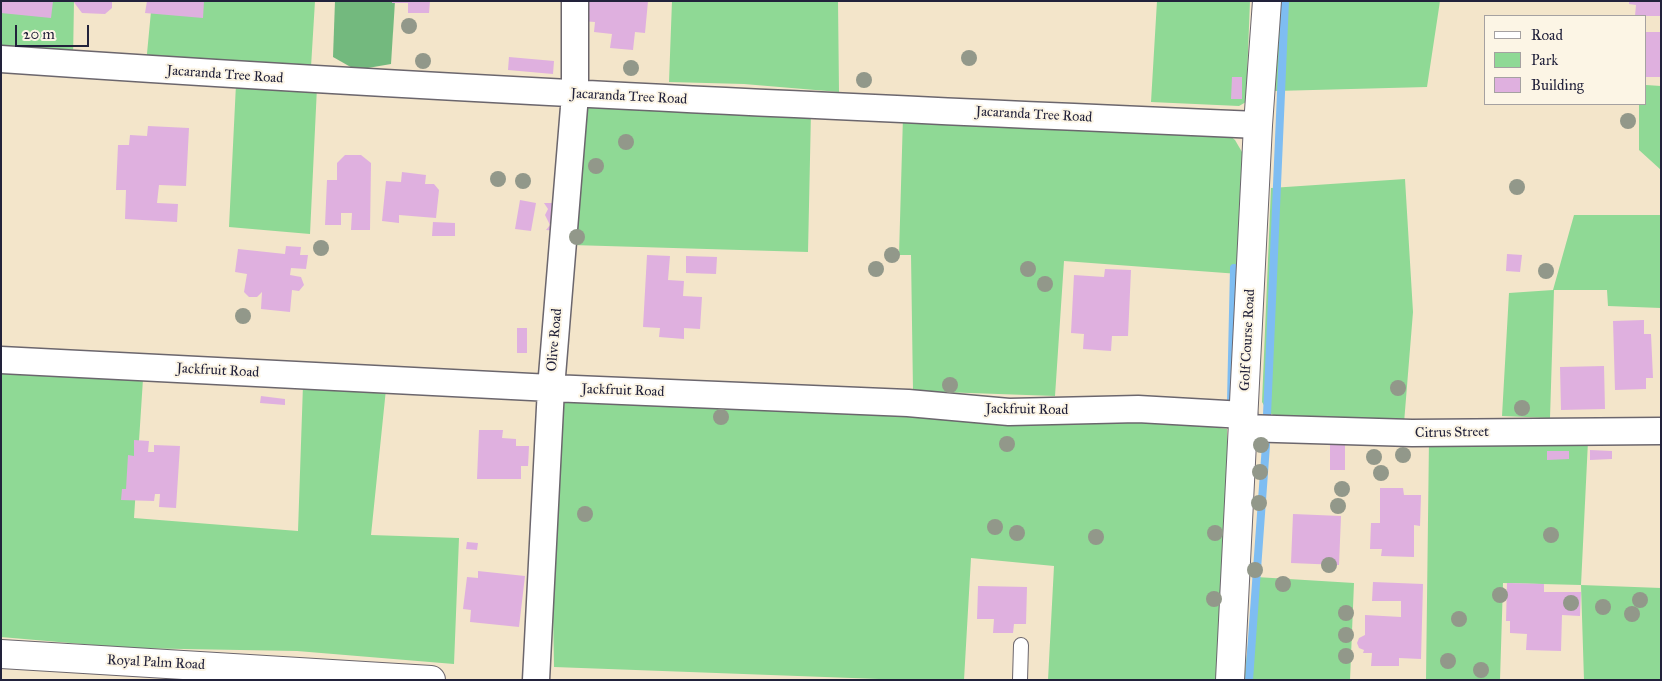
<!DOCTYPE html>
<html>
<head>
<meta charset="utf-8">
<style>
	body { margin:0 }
	#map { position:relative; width:1662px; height:681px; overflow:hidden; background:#f3e5ca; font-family:"IM FELL Great Primer",serif }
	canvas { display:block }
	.frame { position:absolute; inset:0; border:2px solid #22223b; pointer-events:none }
	.legend { position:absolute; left:1484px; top:15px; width:162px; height:90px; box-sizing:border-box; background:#fcf5e5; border:1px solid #a5a1a1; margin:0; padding:6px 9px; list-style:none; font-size:15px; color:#22223b }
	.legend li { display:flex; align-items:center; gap:10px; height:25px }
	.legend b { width:25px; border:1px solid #a5a1a1 }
	.scale { position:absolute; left:15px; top:25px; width:74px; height:22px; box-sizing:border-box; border:2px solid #22223b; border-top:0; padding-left:6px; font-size:15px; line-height:18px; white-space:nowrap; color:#22223b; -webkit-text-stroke:4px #fcf5e5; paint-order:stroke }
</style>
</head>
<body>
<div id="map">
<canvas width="1662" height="681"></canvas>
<div class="frame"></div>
<ul class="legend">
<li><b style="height:6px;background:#fff"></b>Road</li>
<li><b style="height:14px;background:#8fd995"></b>Park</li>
<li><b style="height:14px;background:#dfb0df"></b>Building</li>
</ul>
<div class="scale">20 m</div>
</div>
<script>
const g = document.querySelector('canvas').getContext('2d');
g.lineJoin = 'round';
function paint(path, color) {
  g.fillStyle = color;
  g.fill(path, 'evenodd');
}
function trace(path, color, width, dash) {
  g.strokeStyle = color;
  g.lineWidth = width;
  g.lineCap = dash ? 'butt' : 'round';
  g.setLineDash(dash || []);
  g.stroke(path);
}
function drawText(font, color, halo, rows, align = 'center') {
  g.font = font + ' "IM FELL Great Primer",serif';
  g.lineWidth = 4;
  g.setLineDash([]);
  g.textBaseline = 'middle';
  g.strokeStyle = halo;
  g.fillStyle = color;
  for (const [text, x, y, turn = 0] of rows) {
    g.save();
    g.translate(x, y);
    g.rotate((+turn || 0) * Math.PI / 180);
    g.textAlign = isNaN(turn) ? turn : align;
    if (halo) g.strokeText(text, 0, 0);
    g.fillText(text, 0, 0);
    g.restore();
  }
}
const green = new Path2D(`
	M1,1h73l-1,59 -72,-7z
	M152,1h163l-4,66 -165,-3z
	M672,1h166l1,91 -95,-8 -75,-2z
	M1157,1h93l-4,101 -7,4 -88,-4z
	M1281,1h159l-13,86 -152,4z
	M236,84l81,3 -7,147 -81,-7z
	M1646,85l15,1v84l-22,-20v-46h7z
	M584,104l227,8 -3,140 -236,-7z
	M903,116l320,14 12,10 7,12 -3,122 -175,-13 -9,135 -142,-5 -2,-136h-12z
	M1405,179l8,133 -9,111 -125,-5 -11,-6 -6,-10 9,-214z
	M1574,215h87v93l-53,-2 -1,-16h-53l-4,128 -48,-2 7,-123 44,-3z
	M1,370l142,9 -9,139 164,13 5,-146 83,4 -15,146 88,3 -5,126 -157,-13 -169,-3 -127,-11z
	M562,397l604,24 61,8v135l-9,116h-170l6,-114 -83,-8 -7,122 -85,-1 -325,-12 -2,-115z
	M1429,439l159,2 -7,144 80,3v92h-77l-3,-95 -78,-2 -3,97h-74z
	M1256,577l98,6 -4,97h-106z`);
const forest = new Path2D(`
	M335,1h60l-4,63 -35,6 -23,-13z`);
const stream = new Path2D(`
	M1231,401l3,-133
	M1267,415l18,-414
	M1249,680l17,-235`);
const building = new Path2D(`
	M1,1h52l-2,17 -50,-5z
	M73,1h39v7l-7,6 -23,-1z
	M147,1h57l-1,17 -58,-5z
	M392,1h38l-1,12h-21v-10h-16z
	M589,1h59l-3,32 -10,-1 -2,18 -23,-2 2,-14 -18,-2 1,-10 -14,-1 2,-19z
	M1629,1h32v15h-26l1,-11 -7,-1z
	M1646,32h15v45h-15z
	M509,57l45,4 -1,13 -45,-4z
	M1232,77h10v22h-11z
	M148,126l41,2 -3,58 -27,-1 -2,18 21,1 -1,18 -52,-3 1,-29h-10l2,-45h11l1,-10 17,1z
	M345,155h16l10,8 -1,67h-19l1,-17h-11v12h-16l2,-45h10v-17z
	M402,172l24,3 -1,9h9l5,6 -3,28 -37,-3v8l-17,-2 4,-40 15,1z
	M520,200l16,3 -5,28 -16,-2z
	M544,203h15l-1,28 -12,-1 4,-5 -5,-10 3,-6z
	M433,222l22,1v13h-23z
	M286,246l15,1 -1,8h8l-2,14 -15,-1 -1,7 11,2 3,8 -5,6 -7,-1 -2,22 -29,-3 1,-17 -5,5h-8l-5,-5 3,-18 -12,-2 3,-23 47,5z
	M1507,254l15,1 -2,17 -14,-1z
	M647,255l23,1 -2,24 16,1 -1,15 19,1 -2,32 -16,-1v11l-25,-2 1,-9 -17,-1z
	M686,256l31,1 -1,17 -30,-1z
	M1105,269l26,1 -3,66h-16l-1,15 -28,-2 1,-15 -13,-1 3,-58 30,2z
	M1644,320v14h7l2,44h-7v11l-31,1 -2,-69z
	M517,328h10v25h-10z
	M1604,366l1,43 -44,1 -1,-43z
	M261,396l24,3v6l-25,-2z
	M479,430h24l-1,8 14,1v7h13l-1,20h-7v13h-44z
	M134,440l15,1 -1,11h6v-7l26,1 -4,62 -17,-1 1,-13h-5l-1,7 -33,-1 1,-11h4l2,-34 6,1z
	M1330,443h15v27h-15z
	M1590,450l22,1v8l-22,1z
	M1547,451h22v8l-22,1z
	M1380,488h23l1,7h17l-1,31 -6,-1v32l-33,-1 1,-7h-12l1,-26h9z
	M1293,514l48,2 -2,49 -48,-2z
	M467,542l11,1 -1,7 -11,-1z
	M478,571l47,5 -6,51 -49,-5 1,-12 -8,-1 4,-32 11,1z
	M1373,582l50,2 -2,75 -22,-1v8h-28l1,-13h-9l1,-3 -5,-2 -2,-5 2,-5 6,-3v-20l36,2v-16h-29z
	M1507,583l37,1v8h37l-1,24 -18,-1 -1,36 -35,-1 1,-16 -17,-1v-12h-4z
	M978,586l49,1 -1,37h-12l-1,9h-20l1,-14h-17z`);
const lane = new Path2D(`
	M1020,680l1,-35`);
const street = new Path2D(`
	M1,59c419,29 838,48 1257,66
	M1,360l550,28 357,15 101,9 129,-3 106,6
	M1243,428l169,5 249,-2
	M536,680l15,-292 24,-293v-94`);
const secondary = new Path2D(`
	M1,654l430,26
	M1230,680l28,-555 9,-124`);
const trees = [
	[409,26],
	[969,58],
	[423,61],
	[631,68],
	[864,80],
	[1628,121],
	[626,142],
	[596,166],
	[498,179],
	[523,181],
	[1517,187],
	[577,237],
	[321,248],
	[892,255],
	[876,269],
	[1028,269],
	[1546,271],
	[1045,284],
	[243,316],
	[950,385],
	[1398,388],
	[1522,408],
	[721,417],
	[1007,444],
	[1261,445],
	[1403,455],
	[1374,457],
	[1260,472],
	[1381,473],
	[1342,489],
	[1259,503],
	[1338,506],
	[585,514],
	[995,527],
	[1017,533],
	[1215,533],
	[1551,535],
	[1096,537],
	[1329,565],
	[1255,570],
	[1283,584],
	[1500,595],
	[1214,599],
	[1640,600],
	[1571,603],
	[1603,607],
	[1346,613],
	[1632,614],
	[1459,619],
	[1346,635],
	[1346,656],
	[1448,661],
	[1481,670]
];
const streetNames = [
	["Jacaranda Tree Road",225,75,4],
	["Jacaranda Tree Road",629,97,3],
	["Jacaranda Tree Road",1034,115,3],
	["Olive Road",555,340,-85],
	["Golf Course Road",1248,340,-87],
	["Jackfruit Road",218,371,3],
	["Jackfruit Road",623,391,2],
	["Jackfruit Road",1027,410,1],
	["Citrus Street",1452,433,-1],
	["Royal Palm Road",156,663,3]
];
paint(green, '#8fd995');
paint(forest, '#73b97e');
trace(stream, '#7ebdf2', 8);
paint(building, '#dfb0df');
trace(lane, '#6b666d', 16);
trace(street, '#6b666d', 29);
trace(secondary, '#6b666d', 30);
trace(lane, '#fff', 14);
trace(street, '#fff', 26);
trace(secondary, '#fff', 28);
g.fillStyle = '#92988a';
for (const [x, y] of trees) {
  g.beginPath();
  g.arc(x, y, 8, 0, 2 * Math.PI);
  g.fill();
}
drawText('14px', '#22223b', '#fcf5e5', streetNames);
</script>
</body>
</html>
